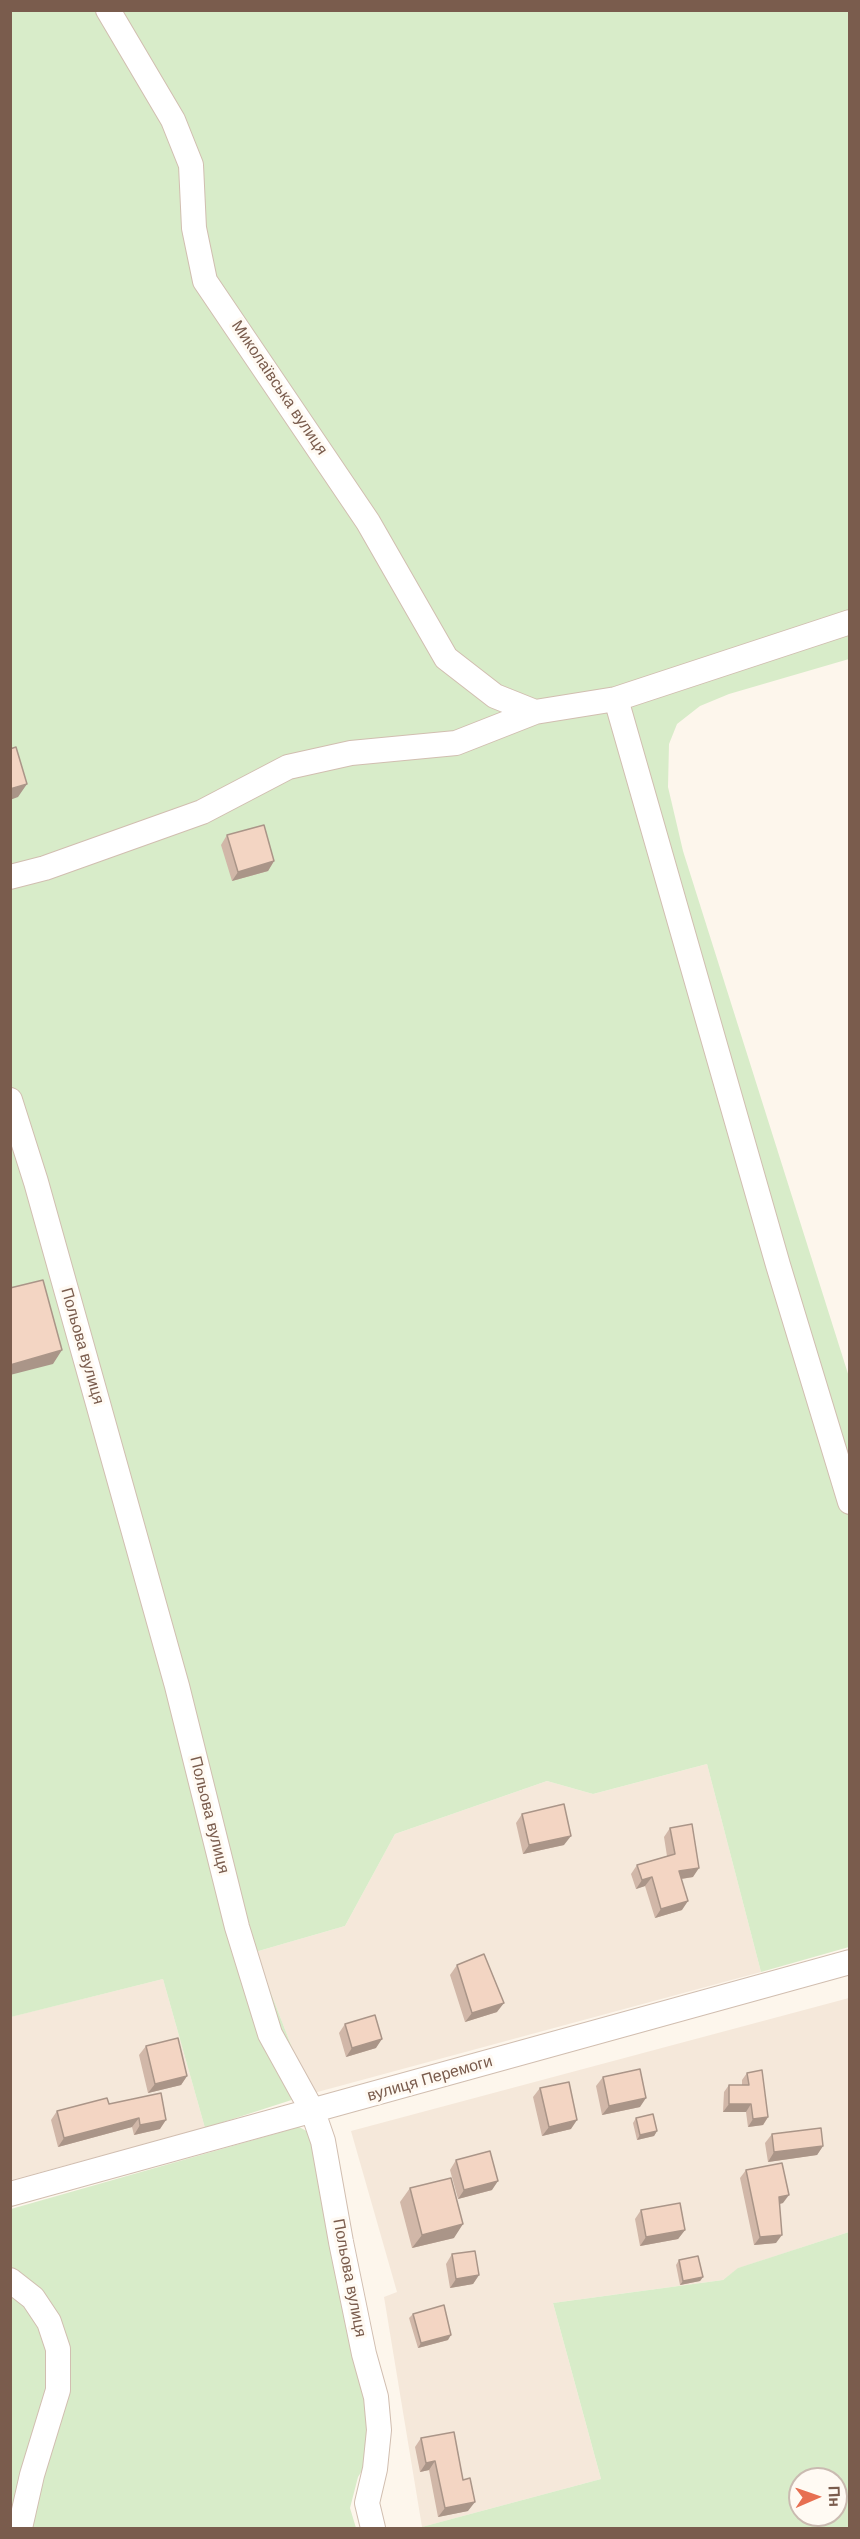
<!DOCTYPE html>
<html>
<head>
<meta charset="utf-8">
<style>
	body { margin:0 }
	#map { position:relative; width:860px; height:2539px; overflow:hidden; background:#fdf6ec; font-family:Arial,sans-serif }
	canvas { display:block }
	.frame { position:absolute; inset:0; border:12px solid #7a5c4d; pointer-events:none }
	.north { position:absolute; left:788px; top:2467px; width:60px; height:60px; box-sizing:border-box; background:#fffaf3; border:2px solid #cabbb1; border-radius:50%; rotate:88deg; font-size:16px; font-weight:700; line-height:24px; text-align:center; color:#7a5c4d }
	.north::after { content:''; display:block; margin:auto; width:21px; height:27px; background:#e76f51; clip-path:polygon(50% 0,100% 100%,50% 72%,0 100%) }
</style>
</head>
<body>
<div id="map">
<canvas width="860" height="2539"></canvas>
<div class="frame"></div>
<div class="north">Пн</div>
</div>
<script>
const g = document.querySelector('canvas').getContext('2d');
g.lineJoin = 'round';
function paint(path, color) {
  g.fillStyle = color;
  g.fill(path, 'evenodd');
}
function trace(path, color, width, dash) {
  g.strokeStyle = color;
  g.lineWidth = width;
  g.lineCap = dash ? 'butt' : 'round';
  g.setLineDash(dash || []);
  g.stroke(path);
}
function drawText(font, color, halo, rows, align = 'center') {
  g.font = font + ' Arial,sans-serif';
  g.lineWidth = 6;
  g.setLineDash([]);
  g.textBaseline = 'middle';
  g.strokeStyle = halo;
  g.fillStyle = color;
  for (const [text, x, y, turn = 0] of rows) {
    g.save();
    g.translate(x, y);
    g.rotate((+turn || 0) * Math.PI / 180);
    g.textAlign = isNaN(turn) ? turn : align;
    if (halo) g.strokeText(text, 0, 0);
    g.fillText(text, 0, 0);
    g.restore();
  }
}
const residential = new Path2D(`
	M707,1764l54,208 -451,122 -55,-142 90,-26 50,-92 152,-53 46,13z
	M163,1979l42,149 -194,52 -1,-163z
	M849,1998v234l-110,36 -16,12 -170,23 48,176 -179,48 -38,-230 13,-5 -46,-161z`);
const green = new Path2D(`
	M10,11h839v648l-120,35 -29,12 -23,18 -8,20 -1,43 15,64 166,526v570l-88,25 -54,-208 -114,30 -46,-13 -152,53 -50,92 -90,26 55,142 -105,34 -42,-149 -152,38z
	M299,2127l15,8 52,254 3,71 -11,17 -8,31 6,20h-345v-319z
	M849,2232v296h-431l183,-49 -48,-176 170,-23 15,-12zM800,2479h36v36h-36z`);
const minor = new Path2D(`
	M108,10l65,110 18,45 3,63 11,53 163,241 78,136 49,38 40,16
	M850,622l-234,77 162,566 72,237
	M10,877l35,-9 157,-56 86,-45 63,-14 105,-10 79,-31 81,-13
	M10,1100l26,82 141,504 60,241 33,107 43,78 10,29 18,101 23,112 12,43 3,33 -4,39 -8,34 6,25
	M10,2194l840,-232
	M10,2280l23,18 16,24 9,27v41l-26,85 -12,53`);
const wall = new Path2D(`
	M227,835l47,26 -6,10 -36,10 -11,-36z
	M522,1814l42,31 -41,9 -7,-31z
	M670,1828l23,49 -11,2v31l-27,8 -10,-32 -9,3 -5,-15 6,-9 30,-9 -3,-19z
	M457,1965l40,47 -32,10 -15,-47z
	M345,2024l31,24 -30,9 -7,-24z
	M146,2046l41,30 -6,9 -33,8 -9,-38z
	M747,2073l21,44 -5,8 -15,2 -2,-15h-23l1,-20 5,-7h13v-5z
	M603,2077l37,30 -38,8 -6,-29z
	M540,2088l31,41 -29,7 -9,-39z
	M161,2093l-1,36 -26,6 -2,-8 -74,20 -7,-27 6,-9 52,-7z
	M636,2118l21,13 -3,5 -17,4 -4,-17z
	M772,2134l51,12 -6,9 -49,7 -3,-19z
	M456,2160l36,30 -34,9 -8,-29z
	M746,2170l37,33 -3,1 -4,39 -22,2 -14,-67z
	M410,2188l44,50 -42,10 -12,-46z
	M641,2210l44,20 -7,9 -38,7 -5,-27z
	M452,2254l27,21 -6,9 -23,4 -4,-24z
	M679,2260l24,17 -3,4 -20,4 -4,-20z
	M413,2314l35,26 -30,8 -9,-30z
	M421,2438l47,73 -30,6 -9,-47 -9,2 -5,-25z`);
const shadedWall = new Path2D(`
	M27,784l-9,13 -8,3v-11z
	M274,861l-6,10 -36,10 6,-9z
	M62,1350l-9,14 -43,11v-10z
	M571,1836l-7,9 -41,9 6,-9z
	M699,1868l-6,9 -20,3 6,-9z
	M652,1877l-7,9 -9,3 6,-9z
	M688,1901l-6,9 -27,8 6,-9z
	M504,2003l-7,9 -32,10 7,-9z
	M382,2039l-6,9 -30,9 6,-9z
	M187,2076l-6,9 -33,8 7,-9z
	M646,2098l-6,9 -38,8 7,-9z
	M729,2104h22l-5,8h-23z
	M768,2117l-5,8 -15,2 5,-8z
	M139,2118l-7,9 -74,20 6,-9z
	M166,2120l-6,9 -26,6 6,-10z
	M577,2120l-6,9 -29,7 7,-9z
	M657,2131l-3,5 -17,4 3,-5z
	M823,2146l-6,9 -49,7 6,-10z
	M498,2181l-6,9 -34,9 6,-9z
	M789,2195l-6,8 -9,2 5,-8z
	M463,2224l-9,14 -42,10 10,-13z
	M685,2230l-7,9 -38,7 6,-9z
	M782,2235l-6,8 -22,2 6,-8z
	M479,2275l-6,9 -23,4 6,-9z
	M703,2277l-3,4 -20,4 3,-4z
	M451,2335l-3,5 -30,8 3,-5z
	M435,2461l-6,9 -9,2 6,-9z
	M475,2502l-7,9 -30,6 7,-9z`);
const building = new Path2D(`
	M16,747l11,37 -17,5v-40z
	M264,825l10,36 -36,11 -11,-37z
	M43,1280l19,70 -52,15v-77z
	M564,1804l7,32 -42,9 -7,-31z
	M692,1824l7,44 -20,3 9,30 -27,8 -9,-32 -10,3 -5,-15 38,-11 -5,-26z
	M484,1954l20,49 -32,10 -15,-48z
	M375,2015l7,24 -30,9 -7,-24z
	M178,2038l9,38 -32,8 -9,-38z
	M640,2069l6,29 -37,8 -6,-29z
	M762,2070l6,47 -15,2 -2,-15h-22v-19h20l-2,-12z
	M569,2082l8,38 -28,7 -9,-39z
	M161,2093l5,27 -26,5 -1,-7 -75,20 -7,-27 50,-13 2,6z
	M653,2114l4,17 -17,4 -4,-17z
	M821,2128l2,18 -49,6 -2,-18z
	M490,2151l8,30 -34,9 -8,-30z
	M782,2163l7,32 -10,2 3,38 -22,2 -14,-67z
	M451,2178l12,46 -41,11 -12,-47z
	M680,2203l5,27 -39,7 -5,-27z
	M475,2251l4,24 -23,4 -4,-25z
	M698,2256l5,21 -20,4 -4,-21z
	M444,2305l7,30 -30,8 -8,-29z
	M454,2432l9,48 7,-2 5,24 -30,6 -10,-47 -9,2 -5,-25z`);
const streetNames = [
	["Миколаївська вулиця",279,388,56],
	["Польова вулиця",82,1346,74],
	["Польова вулиця",209,1815,76],
	["вулиця Перемоги",430,2079,-16],
	["Польова вулиця",349,2278,79]
];
paint(residential, '#f5e8da');
paint(green, '#d8ecc9');
trace(minor, '#d1beb0', 26);
trace(minor, '#fff', 24);
paint(wall, '#d1b7a8');
paint(shadedWall, '#aa9588');
paint(building, '#f3d5c3');
trace(building, '#aa9588', 1.5);
drawText('16px', '#7a5c4d', '#fffaf3', streetNames);
</script>
</body>
</html>
